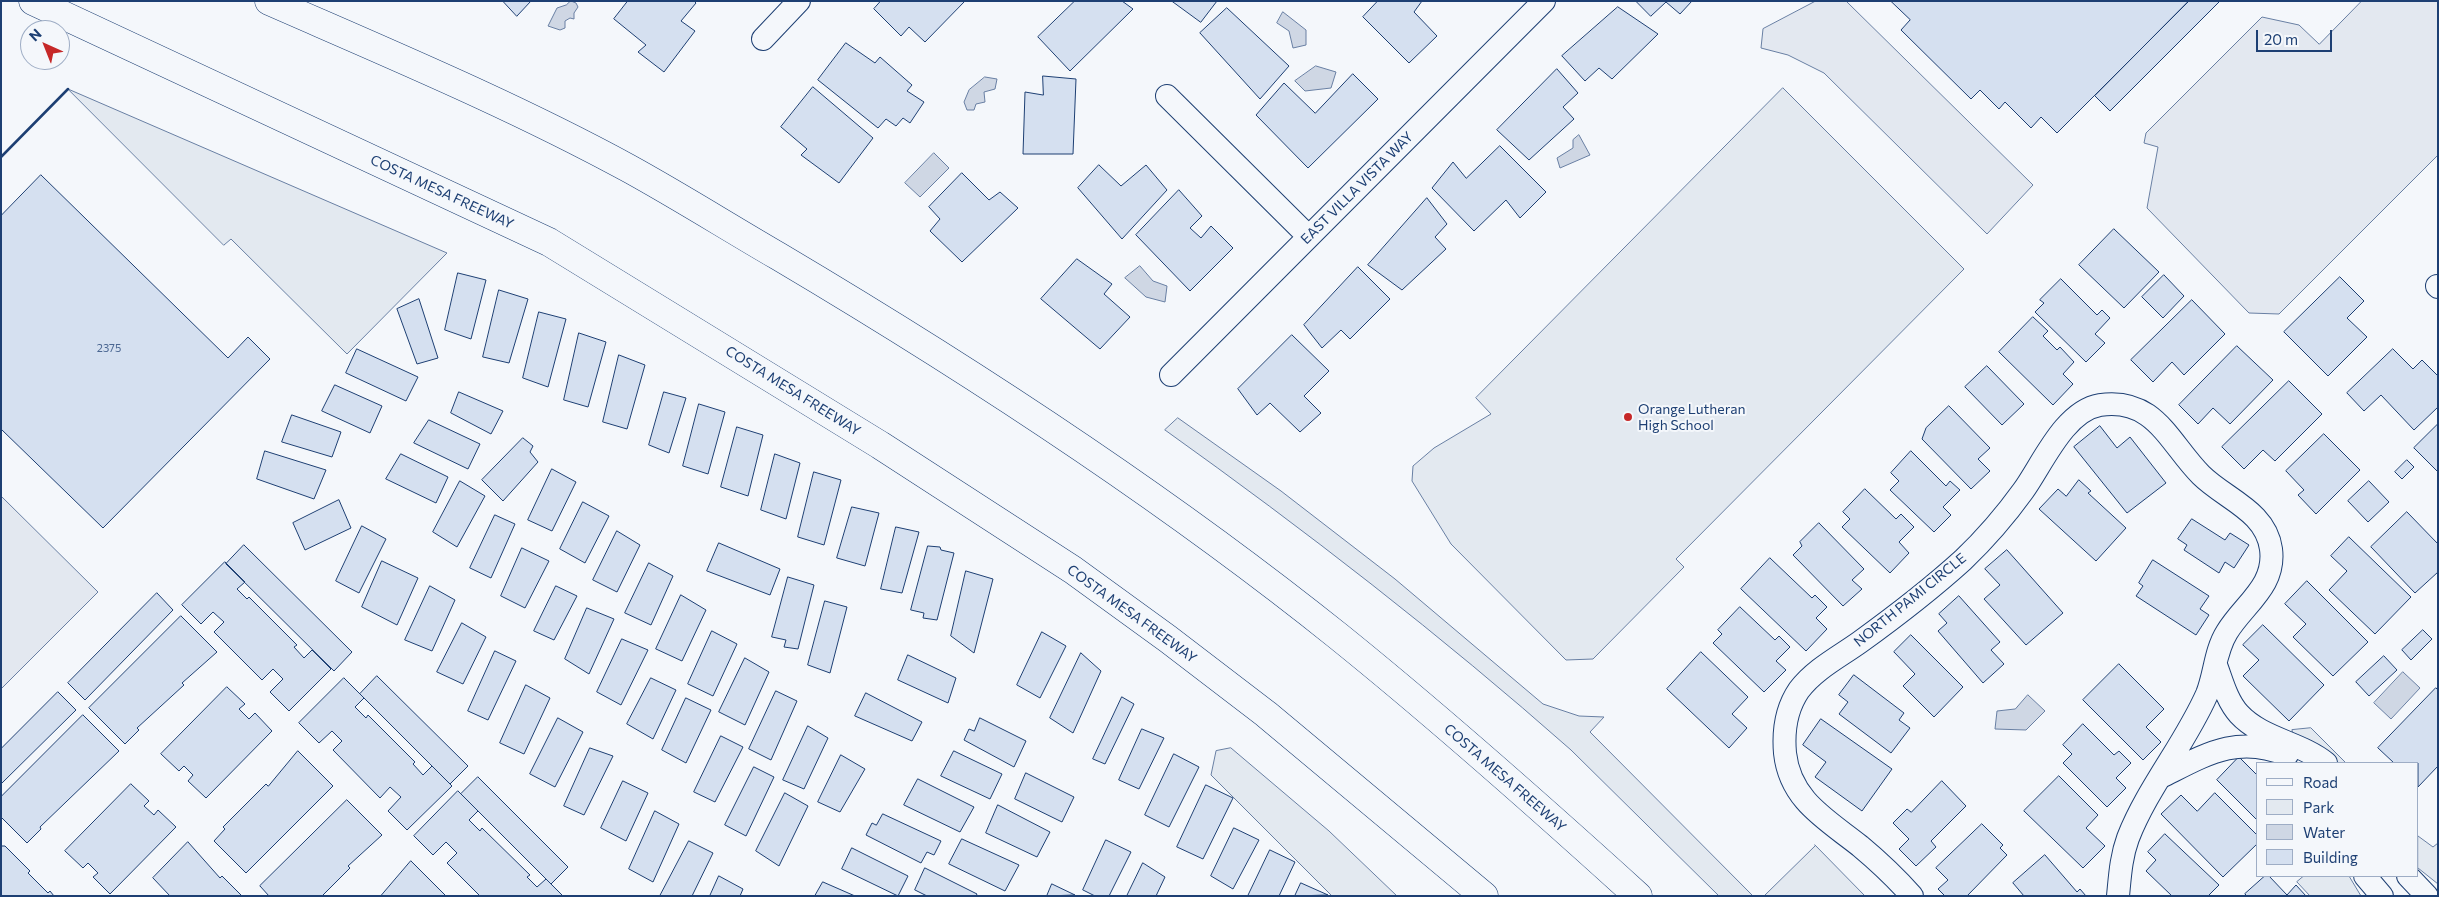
<!DOCTYPE html>
<html>
<head>
<meta charset="utf-8">
<style>
	body { margin:0 }
	#map { position:relative; width:2439px; height:897px; overflow:hidden; background:#f4f7fb; font-family:Commissioner,sans-serif }
	canvas { display:block }
	.frame { position:absolute; inset:0; border:2px solid #1d3f73; pointer-events:none }
	.legend { position:absolute; left:2256px; top:762px; width:162px; height:115px; box-sizing:border-box; background:#f4f7fb; border:1px solid #9eadc5; margin:0; padding:6px 9px; list-style:none; font-size:15px; color:#1d3f73 }
	.legend li { display:flex; align-items:center; gap:10px; height:25px }
	.legend b { width:25px; border:1px solid #9eadc5 }
	.north { position:absolute; left:20px; top:20px; width:50px; height:50px; box-sizing:border-box; background:#f4f7fb; border:1px solid #9eadc5; border-radius:50%; rotate:316deg; font-size:14px; font-weight:700; line-height:20px; text-align:center; color:#1d3f73 }
	.north::after { content:''; display:block; margin:auto; width:18px; height:22px; background:#c62828; clip-path:polygon(50% 0,100% 100%,50% 72%,0 100%) }
	.scale { position:absolute; left:2256px; top:30px; width:76px; height:22px; box-sizing:border-box; border:2px solid #1d3f73; border-top:0; padding-left:6px; font-size:15px; line-height:18px; white-space:nowrap; color:#1d3f73; -webkit-text-stroke:4px #f4f7fb; paint-order:stroke }
</style>
</head>
<body>
<div id="map">
<canvas width="2439" height="897"></canvas>
<div class="frame"></div>
<ul class="legend">
<li><b style="height:6px;background:#f4f7fb"></b>Road</li>
<li><b style="height:14px;background:#e3e9f0"></b>Park</li>
<li><b style="height:14px;background:#cfd7e4"></b>Water</li>
<li><b style="height:14px;background:#d5e0f0"></b>Building</li>
</ul>
<div class="north">N</div>
<div class="scale">20 m</div>
</div>
<script>
const g = document.querySelector('canvas').getContext('2d');
g.lineJoin = 'round';
function paint(path, color) {
  g.fillStyle = color;
  g.fill(path, 'evenodd');
}
function trace(path, color, width, dash) {
  g.strokeStyle = color;
  g.lineWidth = width;
  g.lineCap = dash ? 'butt' : 'round';
  g.setLineDash(dash || []);
  g.stroke(path);
}
function drawText(font, color, halo, rows, align = 'center') {
  g.font = font + ' Commissioner,sans-serif';
  g.lineWidth = 4;
  g.setLineDash([]);
  g.textBaseline = 'middle';
  g.strokeStyle = halo;
  g.fillStyle = color;
  for (const [text, x, y, turn = 0] of rows) {
    g.save();
    g.translate(x, y);
    g.rotate((+turn || 0) * Math.PI / 180);
    g.textAlign = isNaN(turn) ? turn : align;
    if (halo) g.strokeText(text, 0, 0);
    g.fillText(text, 0, 0);
    g.restore();
  }
}
const green = new Path2D(`
	M1783,88l181,181 -288,290 8,8 -91,92 -27,1 -115,-116 -39,-63 1,-15 21,-18 57,-34 -15,-16z
	M68,89l379,164 -100,101 -116,-115 -7,6z
	M1178,418l103,73 114,88 148,125 36,12 25,1 -14,15 163,164h-34l-148,-146c-129,-114 -266,-220 -406,-320z
	M2311,728l35,35h-8l-45,-28 -1,-5z
	M1231,748l98,83 68,65h-65l-121,-121 5,-24z
	M2418,836l15,11 5,-4v41l-20,-16z
	M1815,845l50,51h-101l51,-50z
	M2304,876h45l12,20h-51l-13,-14z`);
const parking = new Path2D(`
	M1816,1h30l187,184 -46,49 -163,-161 -36,-18 -27,-7 2,-19z
	M2362,1h76v154l-159,159 -30,-1 -102,-105 11,-61 -14,-4 2,-10 116,-116 37,8 20,19z
	M1,496l97,96 -97,97z`);
const water = new Path2D(`
	M571,1l5,2 2,4 -4,6v6l-4,-1 -5,3v7l-5,2 -12,-4 9,-18 9,-3z
	M1283,12l23,18v15l-13,3 -4,-17 -12,-8z
	M1316,66l20,6 -5,16 -26,3 -10,-10z
	M985,77l12,2 -2,10 -11,3 1,10 -9,2 -2,6h-7l-3,-8 5,-12z
	M1579,135l11,20 -30,13 -3,-10 16,-10v-8z
	M934,153l15,15 -29,29 -15,-14z
	M1140,266l13,15 14,5 -2,16 -19,-5 -21,-19z
	M2403,672l17,16 -29,31 -17,-16z
	M2028,695l17,16 -19,19 -31,-1 2,-18 18,-2z`);
const building = new Path2D(`
	M503,1h28l-14,15z
	M628,1h66l2,2 -15,18 14,10 -31,41 -26,-20 8,-7 -32,-26z
	M881,1h84l-40,41 -16,-15 -8,9 -27,-27z
	M1075,1h47l11,8 -63,62 -32,-34z
	M1172,1h45l-16,21z
	M1378,1h44l-8,11 23,24 -28,27 -46,-46z
	M1636,1h56l-12,13 -14,-12 -15,14z
	M1891,1h298l-132,132 -16,-16 -10,11 -26,-26 -6,7 -19,-19 -9,9 -70,-69 9,-10z
	M2189,1h31l-110,110 -15,-15z
	M1618,7l40,27 -46,45 -13,-11 -14,13 -23,-25z
	M1227,8l62,58 -29,33 -60,-66z
	M846,43l29,20 5,-6 32,28 -5,6 17,11 -14,21 -7,-5 -7,8 -10,-7 -8,9 -60,-48z
	M1557,69l21,24 -15,14 11,12 -45,41 -32,-30z
	M1353,74l25,25 -70,69 -52,-53 28,-32 31,30z
	M1043,76l33,3 -3,75h-50l2,-62 18,3z
	M813,87l60,51 -34,45 -38,-28 6,-6 -26,-22z
	M1500,146l46,46 -26,26 -14,-18 -32,31 -42,-43 21,-26 13,16z
	M1099,165l22,21 25,-21 21,25 -45,49 -44,-51z
	M962,173l27,27 11,-8 18,16 -56,54 -32,-31 10,-12 -11,-12z
	M41,175l187,183 20,-21 22,22 -167,169 -102,-99v-213z
	M1179,190l23,26 -12,12 11,10 10,-12 22,22 -43,43 -54,-56z
	M1427,198l20,26 -12,13 11,12 -44,41 -34,-25z
	M2114,229l45,43 -35,36 -45,-43z
	M1077,259l35,25 -8,10 26,23 -30,32 -59,-50z
	M1358,267l32,32 -40,40 -9,-9 -19,18 -18,-23z
	M458,273l28,7 -15,59 -26,-9z
	M2164,275l20,21 -21,22 -21,-21z
	M2340,277l24,24 -17,17 20,19 -39,39 -44,-44z
	M2061,279l36,36 5,-5 8,8 -15,16 10,9 -19,19 -51,-50 9,-9 -4,-3z
	M499,290l29,9 -19,64 -26,-6z
	M419,299l19,59 -21,6 -20,-55z
	M2192,300l33,34 -41,41 -12,-13 -19,20 -22,-22z
	M539,312l27,7 -18,68 -25,-9z
	M2033,317l15,14 -5,5 14,14 3,-3 14,15 -11,12 10,10 -20,21 -54,-53z
	M579,333l27,9 -18,65 -24,-7z
	M1292,335l37,36 -25,25 17,17 -21,19 -30,-29 -13,12 -19,-26z
	M2237,346l36,34 -43,44 -17,-16 -15,16 -19,-19z
	M357,349l61,28 -12,24 -60,-28z
	M2393,349l20,20 9,-9 16,16v31l-24,23 -33,-35 -17,16 -17,-18z
	M619,355l26,10 -18,64 -24,-7z
	M1987,366l37,38 -22,21 -37,-38z
	M2289,381l33,33 -47,47 -12,-11 -19,19 -22,-22z
	M335,385l47,21 -12,27 -48,-22z
	M459,392l44,19 -12,23 -40,-21z
	M664,392l22,6 -17,55 -20,-8z
	M699,404l26,8 -17,62 -25,-8z
	M1949,406l41,42 -12,11 12,12 -19,18 -49,-50 4,-11z
	M292,415l49,17 -9,25 -50,-15z
	M429,420l51,24 -12,25 -54,-26z
	M2438,424v48l-24,-24z
	M2100,426l17,22 13,-11 36,46 -39,30 -53,-66z
	M737,427l26,8 -15,61 -27,-9z
	M2324,434l36,36 -44,44 -18,-19 6,-5 -18,-19z
	M523,438l10,8 -3,6 8,10 -35,39 -21,-21z
	M265,451l61,19 -12,29 -57,-20z
	M1911,451l35,35 4,-5 10,9 -17,17 8,8 -17,17 -44,-42 9,-9 -8,-8z
	M401,454l47,23 -12,26 -50,-24z
	M775,454l25,9 -14,56 -25,-9z
	M2407,460l7,7 -12,12 -7,-7z
	M552,469l24,13 -24,49 -24,-11z
	M814,472l27,8 -17,65 -26,-8z
	M2079,480l12,11 -3,2 38,35 -30,33 -57,-52 19,-20 8,7z
	M460,481l25,15 -28,51 -24,-15z
	M2369,481l20,21 -21,20 -20,-21z
	M1865,489l31,30 5,-5 13,13 -15,15 10,11 -19,20 -48,-46 8,-8 -7,-7z
	M339,500l12,28 -46,22 -12,-27z
	M583,502l26,14 -24,47 -25,-14z
	M852,507l27,6 -14,53 -28,-8z
	M2407,512l31,32v28l-23,21 -44,-46z
	M495,515l20,9 -24,54 -21,-10z
	M2192,519l33,21 5,-7 19,12 -15,23 -9,-6 -6,11 -35,-23 3,-5 -9,-6z
	M1819,523l45,46 -12,11 10,9 -19,17 -50,-51 9,-9 -2,-4z
	M362,526l24,13 -27,54 -23,-12z
	M896,527l23,5 -17,61 -21,-4z
	M617,531l23,14 -23,47 -24,-12z
	M2349,537l62,60 -36,37 -46,-44 18,-19 -16,-15z
	M719,543l61,26 -10,26 -63,-24z
	M244,545l108,107 -18,19 -108,-107z
	M928,546l12,1 1,3 13,3 -17,67 -14,-2 1,-5 -13,-3z
	M522,548l27,13 -24,47 -24,-12z
	M2007,550l56,63 -37,32 -42,-46 16,-14 -15,-16z
	M1770,558l42,40 3,-3 12,12 -11,11 11,11 -21,22 -65,-62z
	M2153,560l56,36 -9,13 9,6 -13,20 -60,-39 7,-10 -4,-3z
	M382,561l36,17 -21,47 -35,-18z
	M225,562l20,20 -8,7 10,10 2,-2 48,48 -3,2 10,11 8,-8 19,19 -42,42 -19,-19 13,-13 -10,-10 -11,11 -48,-48 10,-10 -11,-10 -12,12 -19,-19z
	M649,563l24,13 -22,49 -26,-12z
	M966,571l27,8 -19,74 -23,-17z
	M788,577l26,8 -16,64 -14,-2 2,-7 -14,-3z
	M2307,581l61,61 -35,34 -40,-39 13,-13 -21,-20z
	M430,586l25,14 -23,51 -27,-11z
	M556,586l21,10 -23,44 -20,-9z
	M157,593l16,17 -88,90 -17,-17z
	M681,595l25,15 -24,51 -26,-12z
	M1959,596l41,46 -9,8 13,14 -21,19 -45,-52 9,-8 -8,-9z
	M825,601l22,6 -17,66 -22,-8z
	M1740,607l35,33 4,-4 11,11 -14,14 10,9 -22,22 -51,-49 9,-9 -4,-4z
	M587,608l27,11 -25,55 -24,-15z
	M181,616l36,36 -35,31 2,2 -47,43 2,2 -14,14 -36,-36z
	M462,623l24,14 -23,47 -26,-12z
	M2263,625l61,60 -35,36 -46,-45 16,-16 -16,-15z
	M2423,630l9,9 -21,21 -9,-10z
	M712,631l25,13 -24,52 -25,-12z
	M1042,632l24,14 -26,52 -23,-13z
	M1911,635l52,52 -29,30 -31,-31 12,-12 -21,-22z
	M622,639l26,11 -27,55 -24,-13z
	M495,651l21,10 -28,59 -20,-9z
	M1701,652l47,45 -16,17 15,14 -18,20 -62,-59z
	M1081,653l20,18 -28,62 -23,-15z
	M908,655l48,23 -8,25 -50,-23z
	M2384,656l13,14 -28,26 -13,-14z
	M745,658l24,14 -24,53 -26,-13z
	M2119,664l45,45 -18,18 15,15 -18,18 -60,-60z
	M1854,675l50,38 -5,7 11,8 -19,25 -52,-39 9,-12 -9,-7z
	M377,676l91,90 -18,18 -90,-90z
	M344,678l20,20 -9,9 11,11 2,-3 47,47 -2,2 10,11 9,-9 20,20 -45,44 -19,-19 13,-14 -11,-10 -10,11 -47,-48 9,-9 -10,-10 -13,12 -20,-20z
	M651,678l25,12 -23,49 -26,-15z
	M526,685l24,13 -26,56 -24,-11z
	M227,687l18,17 -6,5 10,10 6,-6 17,18 -66,67 -18,-17 5,-6 -9,-9 -5,5 -18,-17z
	M2436,688l2,2v76l-20,21v-24h-24l-16,-15z
	M776,691l21,10 -26,59 -22,-11z
	M58,692l18,18 -75,74v-35z
	M866,693l56,29 -10,19 -57,-25z
	M1122,697l12,7 -29,60 -12,-5z
	M686,698l25,12 -25,53 -24,-13z
	M83,715l36,36 -79,76 1,2 -14,14 -26,-26v-20z
	M558,718l25,14 -28,55 -25,-13z
	M980,718l46,23 -12,26 -50,-27 5,-11 5,2z
	M1821,719l71,50 -30,42 -47,-34 11,-15 -23,-17z
	M2083,724l31,31 5,-4 12,12 -15,15 10,10 -19,19 -44,-44 9,-9 -9,-9z
	M808,726l20,12 -24,51 -21,-9z
	M1142,729l22,9 -25,51 -20,-9z
	M721,736l22,11 -28,55 -21,-10z
	M590,748l23,8 -29,59 -20,-9z
	M298,751l35,35 -87,87 -32,-32 11,-12 -2,-2 43,-43 2,2z
	M954,751l48,23 -12,25 -49,-23z
	M1174,754l25,13 -30,60 -24,-12z
	M841,755l24,14 -25,43 -22,-10z
	M2239,757l19,19v45l-41,-41z
	M754,767l20,10 -28,59 -21,-11z
	M1026,773l48,24 -12,25 -47,-23z
	M2059,776l39,39 -12,13 19,18 -22,22 -59,-57z
	M478,777l90,90 -17,17 -90,-90z
	M918,779l56,28 -14,25 -56,-27z
	M623,781l25,12 -22,48 -25,-13z
	M1942,781l24,25 -35,35 5,6 -20,19 -17,-17 10,-10 -16,-16 14,-14 4,3z
	M131,784l18,17 -5,5 10,9 4,-5 18,17 -66,67 -17,-17 5,-4 -10,-10 -5,5 -18,-17z
	M1206,785l27,13 -30,61 -26,-12z
	M458,791l20,20 -9,9 11,11 2,-3 48,47 -3,2 10,10 9,-8 17,17h-83l-33,-33 10,-10 -11,-11 -13,13 -19,-19z
	M785,793l23,13 -29,60 -23,-15z
	M2215,793l43,43v7l-35,34 -62,-63 20,-19 16,16z
	M347,800l35,35 -34,31 2,2 -28,28h-53l-9,-10z
	M998,805l52,27 -13,25 -51,-24z
	M655,811l24,13 -26,58 -24,-13z
	M883,814l58,27 -7,14 -7,-3 -6,11 -55,-28 6,-12 4,2z
	M1982,824l21,21 -3,3 7,7 -40,41h-22l-7,-7 10,-9 -12,-12z
	M1234,828l25,12 -26,49 -22,-13z
	M2165,834l54,51 -11,11h-36l-26,-25 10,-11 -8,-8z
	M962,839l57,26 -14,26 -56,-27z
	M1106,840l25,12 -22,44h-14l-12,-6z
	M689,841l24,12 -21,43h-32z
	M188,842l32,36 2,-2 20,20h-72l-17,-18z
	M1,846h4l25,25 -2,2 20,20 2,-2 4,5h-53z
	M852,848l56,28 -10,20 -56,-27z
	M1270,850l25,12 -16,34h-31z
	M2045,855l32,37 3,-3 6,7h-62l-11,-13z
	M411,861l35,35h-65z
	M1143,863l22,14 -9,19h-29z
	M925,868l52,26 -1,2h-49l-12,-6z
	M719,876l24,13 -3,7h-30z
	M2265,876h4l18,19 9,-10 10,11h-59l-2,-2z
	M823,882l32,14h-40z
	M1301,883l27,12 -33,1z
	M1052,884l23,11 -28,1z`);
const street = new Path2D(`
	M763,39l36,-38
	M1167,96l141,140
	M2437,286l1,1
	M1171,375l373,-374
	M2216,665c6,16 11,36 23,49 23,25 61,28 87,49
	M2161,777c44,-22 76,-43 126,-22
	M2365,876l17,20
	M2408,876l19,20
	M1912,896c-16,-18 -34,-35 -52,-50 -34,-27 -70,-46 -75,-93 -2,-23 1,-44 14,-63 16,-21 40,-33 61,-48 36,-26 71,-53 103,-82 22,-21 42,-44 60,-69 19,-26 41,-80 77,-86 55,-8 69,38 101,70 24,24 65,36 70,74 5,37 -27,55 -44,83 -12,19 -12,42 -20,62 -22,50 -59,93 -79,144 -7,19 -8,38 -10,58`);
const highway = new Path2D(`
	M33,1l516,241 331,203 193,125 95,69 98,75 218,182
	M269,1c121,53 243,104 359,167 51,28 100,59 150,88 194,115 384,239 560,380 103,83 202,171 300,260`);
const wall = new Path2D(`
	M1,157l67,-68`);
const markers = [
	[1628,417,5,"#c62828"]
];
const numberNames = [
	["2375",109,348]
];
const streetNames = [
	["EAST VILLA VISTA WAY",1357,188,-45],
	["COSTA MESA FREEWAY",442,192,25],
	["COSTA MESA FREEWAY",793,391,32],
	["NORTH PAMI CIRCLE",1910,600,-39],
	["COSTA MESA FREEWAY",1132,614,36],
	["COSTA MESA FREEWAY",1505,778,41]
];
const poiNames = [
	["Orange Lutheran",1638,409],
	["High School",1638,425]
];
paint(green, '#e3e9f0');
trace(green, '#687fa3', 1);
paint(parking, '#e3e8f0');
trace(parking, '#687fa3', 1);
paint(water, '#cfd7e4');
trace(water, '#687fa3', 1);
paint(building, '#d5e0f0');
trace(building, '#1d3f73', 1);
trace(street, '#1d3f73', 24);
trace(highway, '#1d3f73', 29);
trace(street, '#f4f7fb', 22);
trace(highway, '#f4f7fb', 28);
trace(wall, '#1d3f73', 2.5);
for (const [x, y, r, color] of markers) {
  const dot = new Path2D();
  dot.arc(x, y, r, 0, 2 * Math.PI);
  g.fillStyle = color;
  g.fill(dot);
  trace(dot, '#f4f7fb', 2);
}
drawText('11px', '#4b6792', null, numberNames);
drawText('14px', '#1d3f73', '#f4f7fb', streetNames);
drawText('14px', '#1d3f73', '#f4f7fb', poiNames, 'left');
</script>
</body>
</html>
